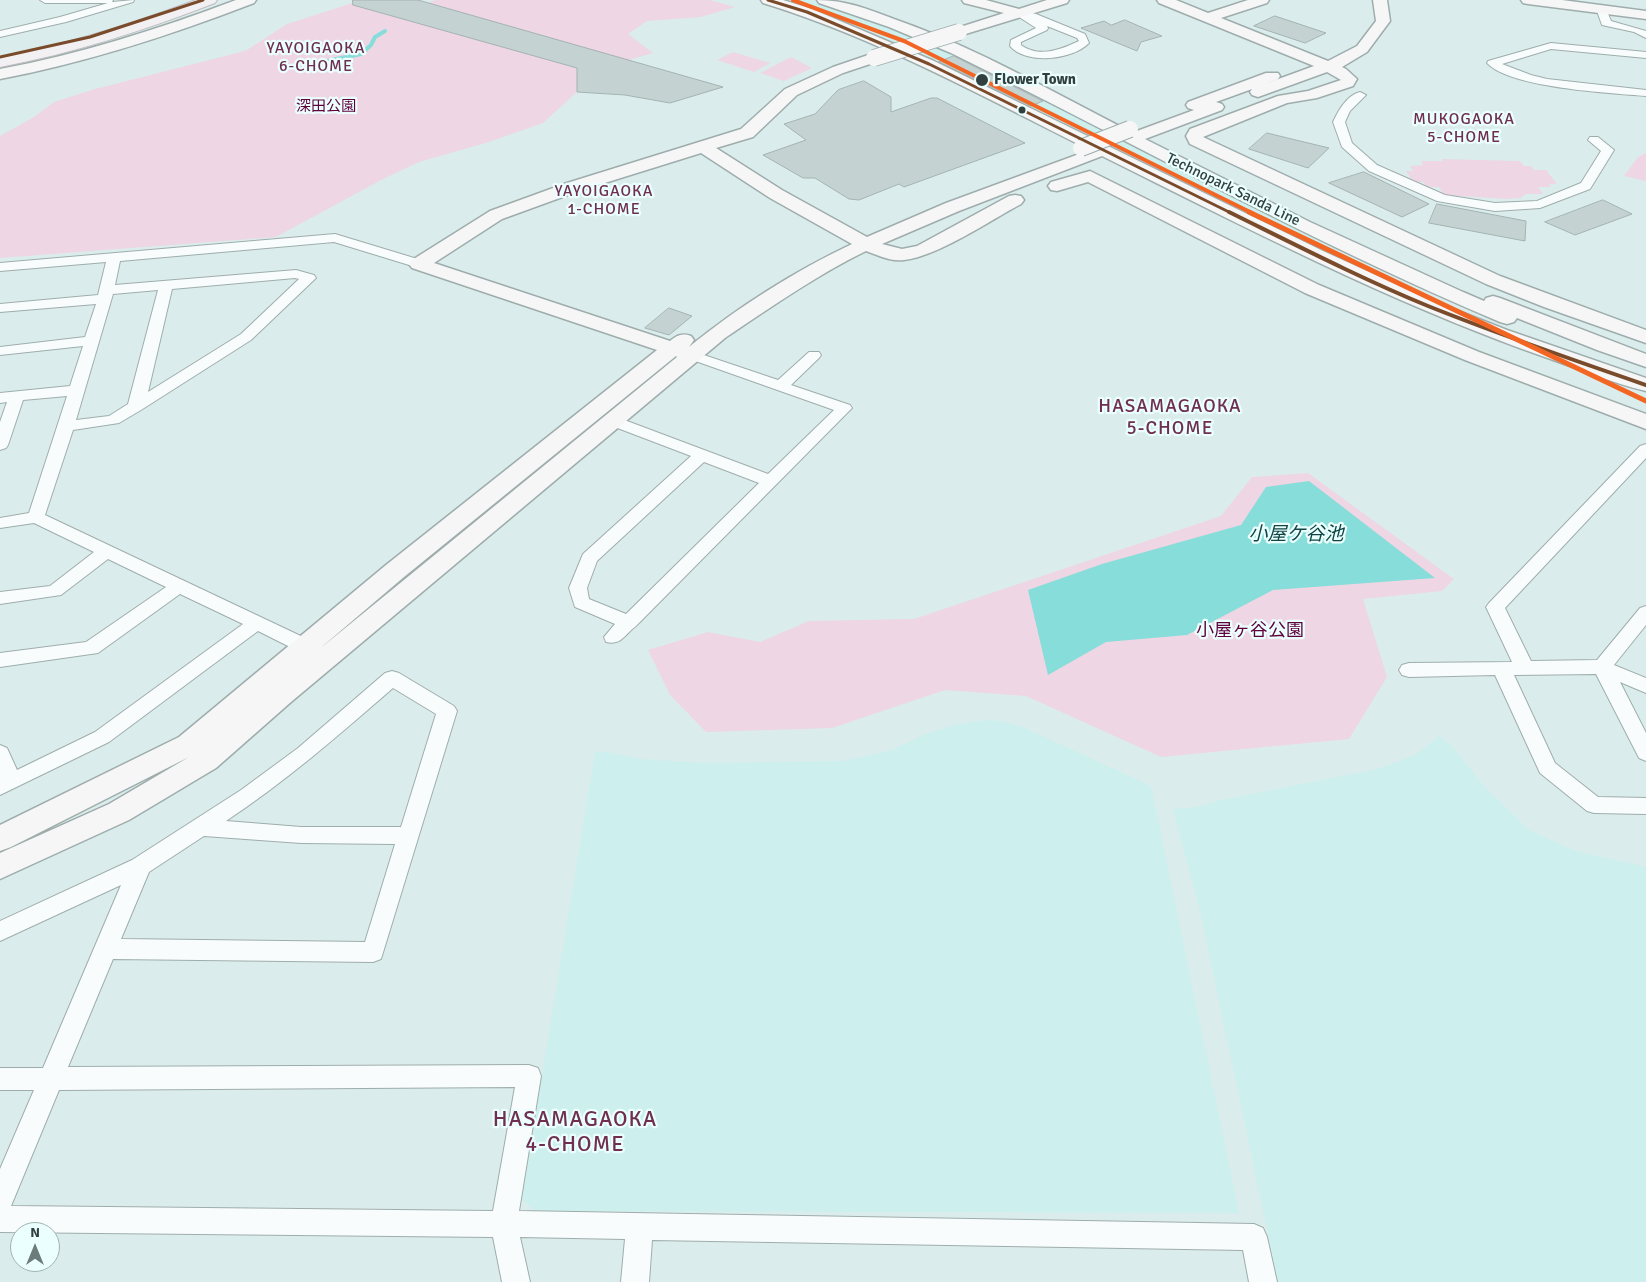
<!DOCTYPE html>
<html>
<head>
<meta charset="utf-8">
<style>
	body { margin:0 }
	#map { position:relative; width:1646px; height:1282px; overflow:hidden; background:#daedec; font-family:Signika,sans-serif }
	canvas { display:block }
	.north { position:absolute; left:10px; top:1222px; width:50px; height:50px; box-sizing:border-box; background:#eafffe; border:1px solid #a0b2b1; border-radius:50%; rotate:0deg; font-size:14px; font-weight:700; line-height:20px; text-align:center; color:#313f3e }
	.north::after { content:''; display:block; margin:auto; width:18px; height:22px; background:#6c7c7b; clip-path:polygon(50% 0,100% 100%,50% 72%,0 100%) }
</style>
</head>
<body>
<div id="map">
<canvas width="1646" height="1282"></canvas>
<div class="north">N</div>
</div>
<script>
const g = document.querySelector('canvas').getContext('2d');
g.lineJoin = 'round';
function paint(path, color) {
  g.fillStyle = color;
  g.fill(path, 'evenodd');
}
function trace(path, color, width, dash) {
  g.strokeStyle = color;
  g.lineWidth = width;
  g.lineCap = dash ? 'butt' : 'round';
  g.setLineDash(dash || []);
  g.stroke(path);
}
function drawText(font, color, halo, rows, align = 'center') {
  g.font = font + ' Signika,"Noto Sans JP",sans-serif';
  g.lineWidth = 4.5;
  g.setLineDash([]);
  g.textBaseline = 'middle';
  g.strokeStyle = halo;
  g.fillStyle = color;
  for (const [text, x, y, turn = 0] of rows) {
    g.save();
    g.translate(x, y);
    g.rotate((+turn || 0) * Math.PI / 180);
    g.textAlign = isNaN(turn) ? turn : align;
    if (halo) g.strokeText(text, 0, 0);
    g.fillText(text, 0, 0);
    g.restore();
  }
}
const built = new Path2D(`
	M781,0h29l104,35 101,48 120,63 207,103 -14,7 -432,-213 -56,-24z
	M985,720l16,1 22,6 128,59 88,427 -704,-2 -12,-11v-8l72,-440h13l31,7 68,4 137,-2 48,-11 33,-16 30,-9z
	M1439,736l15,12 29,37 46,45 47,21 70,16v415h-368l-78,-371 -27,-102 24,-2 24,-7 157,-31 37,-14z`);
const green = new Path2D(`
	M362,0l52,10 21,-10h275l25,7 -34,10 -54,4 -19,13 25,19 -76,22v17l-34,31 -54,19 -70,20 -36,17 -107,58 -276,21v-122l34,-19 20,-15 41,-13 142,-36 10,-3 40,-26z
	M733,52l37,11 -16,9 -37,-12z
	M791,57l21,11 -28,13 -24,-8z
	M1646,153v28l-22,-5 14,-19z
	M1442,159l78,2 4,5h7l3,4h12l11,14h-8l2,3h-13l5,7h-17l-6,4 -13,1 -63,-4 -5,-8h-12l-4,-5h-10l-7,-11h7l-3,-5 13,-1 -2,-4h22z
	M1308,473l146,106 -12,12 -79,8 24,78 -38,62 -188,18 -135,-61 -81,-6 -113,38 -126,4 -36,-37 -22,-45 60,-18 52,10 49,-21 105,-2 307,-103 31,-39z`);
const water = new Path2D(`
	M1309,481l126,97 -162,12 -86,45 -81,7 -58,33 -20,-85 74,-26 139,-39 25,-38z`);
const stream = new Path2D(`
	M302,70l20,-8 39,-8 10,-9 4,-8 10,-6`);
const building = new Path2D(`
	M353,0h65l305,87 -53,16 -45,-8 -48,-3v-24l-224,-63z
	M1275,16l51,17 -21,10 -51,-17z
	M1125,20l37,16 -21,6 -4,9 -56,-23 23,-7 7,4z
	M954,56l65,33 24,12 -12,5 -92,-44z
	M864,81l27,16v15l40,-14h6l88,45 -121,44 -5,-3 -40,16 -10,-1 -34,-21h-12l-40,-23 43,-15 -22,-16 31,-10 23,-24z
	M1267,133l62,15 -21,20 -59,-19z
	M1364,172l65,32 -27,13 -73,-34z
	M1603,200l29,14 -57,21 -30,-13z
	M1437,204l89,17 -1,20 -96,-18z
	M669,308l23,8 -23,19 -24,-7z`);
const street = new Path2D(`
	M40,0h73l-1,2 22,-2 -1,2 -67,20 -66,15v-6l60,-14 48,-14h-63z
	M1602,8l5,3 4,10 35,10v7l-12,-6 -32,-7 -5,-14z
	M1020,10l16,4 49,20 4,9c-16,17 -63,22 -79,3l1,-6 25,-12 -20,-13 -1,-2 1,-2zM1047,26l30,12 2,3c-19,9 -40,17 -58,4v-3l26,-12 1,-2z
	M1551,43l95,9v6l-95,-9 -49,15 29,11 16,4 99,11v6c-35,-3 -136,-8 -159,-33l1,-2z
	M1360,92l6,3 -16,16 -5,11 7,21 25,22 68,30 50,8 42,-2 44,-18 20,-32 -13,-11 2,-3h8l16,13 -24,39 -50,19 -45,3 -58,-10 -68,-30 -27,-24 -9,-25c5,-11 14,-27 27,-30z
	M335,234l89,27 2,3 -7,4 -85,-26 -214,19 -5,24 181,-15 18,5 2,3 -65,62 -110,70 -22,13 -46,7 -28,85 279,132 2,5 -2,5 -7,2 -7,-2 -52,-26 -149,111 -109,53v-50l7,3 10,22 78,-38 148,-108 -63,-30 -82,59 -98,14v-14l86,-11 80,-55 -58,-28 -47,36 -61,9v-12l50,-6 44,-34 -60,-29 -34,5v-10l29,-5 38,-117 -44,4 -15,45 -2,3 -6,2v-28l7,-20 -7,1v-10l70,-7 13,-40 -83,9v-8l85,-10 11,-33 -96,8v-8l98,-9 8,-33 -106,9v-8zM295,278l4,1 -58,55 -93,58 24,-103zM158,290l-30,114 -19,12 -33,4 37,-126z
	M692,351l86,29 31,-28h10l2,3 -2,3 -28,27 59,20 2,3 -216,218c-11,8 -15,20 -30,16l-2,-5 11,-13 -40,-17 -6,-19 14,-34 108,-98 -84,-32 -2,-3 2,-3h12l149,56 66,-64 -147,-52 -2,-3 2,-3zM704,462l55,21 -133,131 -37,-15 -2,-11 10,-27z
	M1646,444v14l-141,150 26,53 66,-1 43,-52 6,-2v19l-32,40 32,13v15l-26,-11 26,51v28l-7,-3 -43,-84 -82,1 41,88 43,34 48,1v16l-52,-1 -7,-2 -47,-38 -45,-98 -86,2 -7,-2 -3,-5 3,-5 7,-2 103,-1 -26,-55 3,-4 151,-157z
	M392,671l7,2 55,33 3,5 -76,248 -8,3 -260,-3 -45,108 461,-2 9,3 3,8 -22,135 735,13 9,4 4,9 10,45h-28l-6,-32 -591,-10 -3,42h-28l4,-43 -105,-2 10,45h-28l-9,-45 -493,-5v-63l34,-79h-34v-22h43l78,-183 -121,56v-20l132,-61 109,-70 57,-42 87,-75zM393,688l43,26 -35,113h-100l-75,-6c60,-40 113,-86 167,-133zM204,836l97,7 94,1 -30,98 -244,-3 28,-67zM515,1087l-22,124 -482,-5 48,-116z`);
const secondary = new Path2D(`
	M236,0h20l-2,3c-83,32 -166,59 -254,76v-10c81,-15 159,-40 236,-69z
	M761,0h22l29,9 122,52 389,190 110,50 74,29 139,48v13c-35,-8 -69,-23 -104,-35 -153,-54 -295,-128 -440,-200l-143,55 -77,33 20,5 15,-3 92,-50 6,-1 6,1 3,4 -3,4c-32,17 -83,52 -117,56 -13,2 -26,-5 -38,-9 -49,24 -95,56 -141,87l-434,364 -75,66 -87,52 -129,59v-26l109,-49 80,-47 -178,90 -11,4v-26l179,-88 207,-172 271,-215 -245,-82 -3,-4 3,-4 78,-49 77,-28 174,-54 44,-40 48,-22 41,-14 5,2 3,3 -3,3 -36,12 -46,22 -44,42 -37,11 66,42 85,47 79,-34 144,-53c-106,-53 -213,-112 -327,-147zM701,153l69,45 82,46c-57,27 -114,63 -163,103l5,-7 -3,-4c-9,-3 -14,-1 -21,5l-236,-78 68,-44 77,-28zM676,356l1,1 -360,294 87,-74z
	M817,0c29,0 50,9 77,19 84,29 162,75 241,115l2,-3 57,-21 -6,-2 -2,-3 2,-3 78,-29h12l2,3 -2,3 -16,6 52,-19 -155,-63 -2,-3h19l32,13 40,-13h21l-2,3 -46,15 107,43 29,-15 19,-25 -3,-21h14l3,21 -23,31 -25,15 4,2 11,10 -4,7 -36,12 -30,5 -84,34 297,139 146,54v13l-102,-36 -58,-23 -296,-140 -4,-8 4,-7 88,-33 30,-5 33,-11 -14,-8 -69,25 -6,-2 -2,-3 2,-3 -36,13 6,2 2,3 -2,3 -77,29 165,83 153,70 21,9 2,-3 7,-2 7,2 146,56v13l-49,-17 -80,-32 -3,4 -7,2 -7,-2c-188,-79 -366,-179 -549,-269l-62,-26 -70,-24z
	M962,0h24l33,9 28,-9h22l-2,3 -108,33 -5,-1 -2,-3 2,-3 50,-16 -40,-10z
	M1521,0h41l84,11v8l-118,-15 -5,-1z
	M1090,171l229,114 160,67 167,62v15l-181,-69 -160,-67 -217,-111 -31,9 -6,-1 -3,-4 3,-4z`);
const primary = new Path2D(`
	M196,0h21l-2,3c-70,27 -141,50 -215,64v-10c67,-12 132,-33 196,-57z`);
const secondaryBridge = new Path2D(`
	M874,58l85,-26
	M1081,148l49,-19`);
const bus1Far1 = new Path2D(`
	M768,0l39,12 122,52 302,149
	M0,57l90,-20 113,-37`);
const bus1 = new Path2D(`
	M1229,212c65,32 131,66 199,94 72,29 145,54 218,79`);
const rail1Far1 = new Path2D(`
	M793,0l111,41 348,172`);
const rail1 = new Path2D(`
	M1249,212l397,189`);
const markers = [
	[982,80,7,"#313f3e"],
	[1022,110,4.5,"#313f3e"]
];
const farStopnames = [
	["Flower Town",994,80]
];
const farParknames = [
	["深田公園",326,107]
];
const farStreetnames = [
	["Technopark Sanda Line",1233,190,26]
];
const farNeighbourhoodnames = [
	["YAYOIGAOKA",316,49],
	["6-CHOME",316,67],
	["MUKOGAOKA",1464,120],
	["5-CHOME",1464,138],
	["YAYOIGAOKA",604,192],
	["1-CHOME",604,210]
];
const parkNames = [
	["小屋ヶ谷公園",1250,631]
];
const neighbourhoodNames = [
	["HASAMAGAOKA",1170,407],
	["5-CHOME",1170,429]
];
const waterNames = [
	["小屋ケ谷池",1296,535]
];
const nearNeighbourhoodnames = [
	["HASAMAGAOKA",575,1120],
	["4-CHOME",575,1145]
];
paint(built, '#cdefed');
paint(green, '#eed6e4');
paint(water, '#87ddd9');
trace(stream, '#87ddd9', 4);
paint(building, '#c4d3d2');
trace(building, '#a4b3b2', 1);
trace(street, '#9eadac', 2);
trace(secondary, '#9eadac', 3);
trace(primary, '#bbbabe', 2);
paint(street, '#f9fcfc');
paint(secondary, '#f6f6f7');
paint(primary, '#f2f0f2');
trace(secondaryBridge, '#9eadac', 18, []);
trace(secondaryBridge, '#f6f6f7', 16);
trace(bus1Far1, '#7a4b2a', 3);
trace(bus1, '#7a4b2a', 4);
trace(rail1Far1, '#f26522', 4);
trace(rail1, '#f26522', 5);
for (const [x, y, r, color] of markers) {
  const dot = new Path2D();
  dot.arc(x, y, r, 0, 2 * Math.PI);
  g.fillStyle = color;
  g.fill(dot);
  trace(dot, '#eafffe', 2);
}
drawText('bold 15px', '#313f3e', '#eafffe', farStopnames, 'left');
drawText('15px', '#60003c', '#eafffe', farParknames);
drawText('15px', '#313f3e', '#eafffe', farStreetnames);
g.letterSpacing = '1px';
drawText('16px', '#702f50', '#eafffe', farNeighbourhoodnames);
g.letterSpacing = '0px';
drawText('18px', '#60003c', '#eafffe', parkNames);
g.letterSpacing = '1px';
drawText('19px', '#702f50', '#eafffe', neighbourhoodNames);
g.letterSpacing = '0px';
drawText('italic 19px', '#104543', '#eafffe', waterNames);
g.letterSpacing = '1px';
drawText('22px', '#702f50', '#eafffe', nearNeighbourhoodnames);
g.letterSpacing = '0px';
</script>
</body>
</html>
